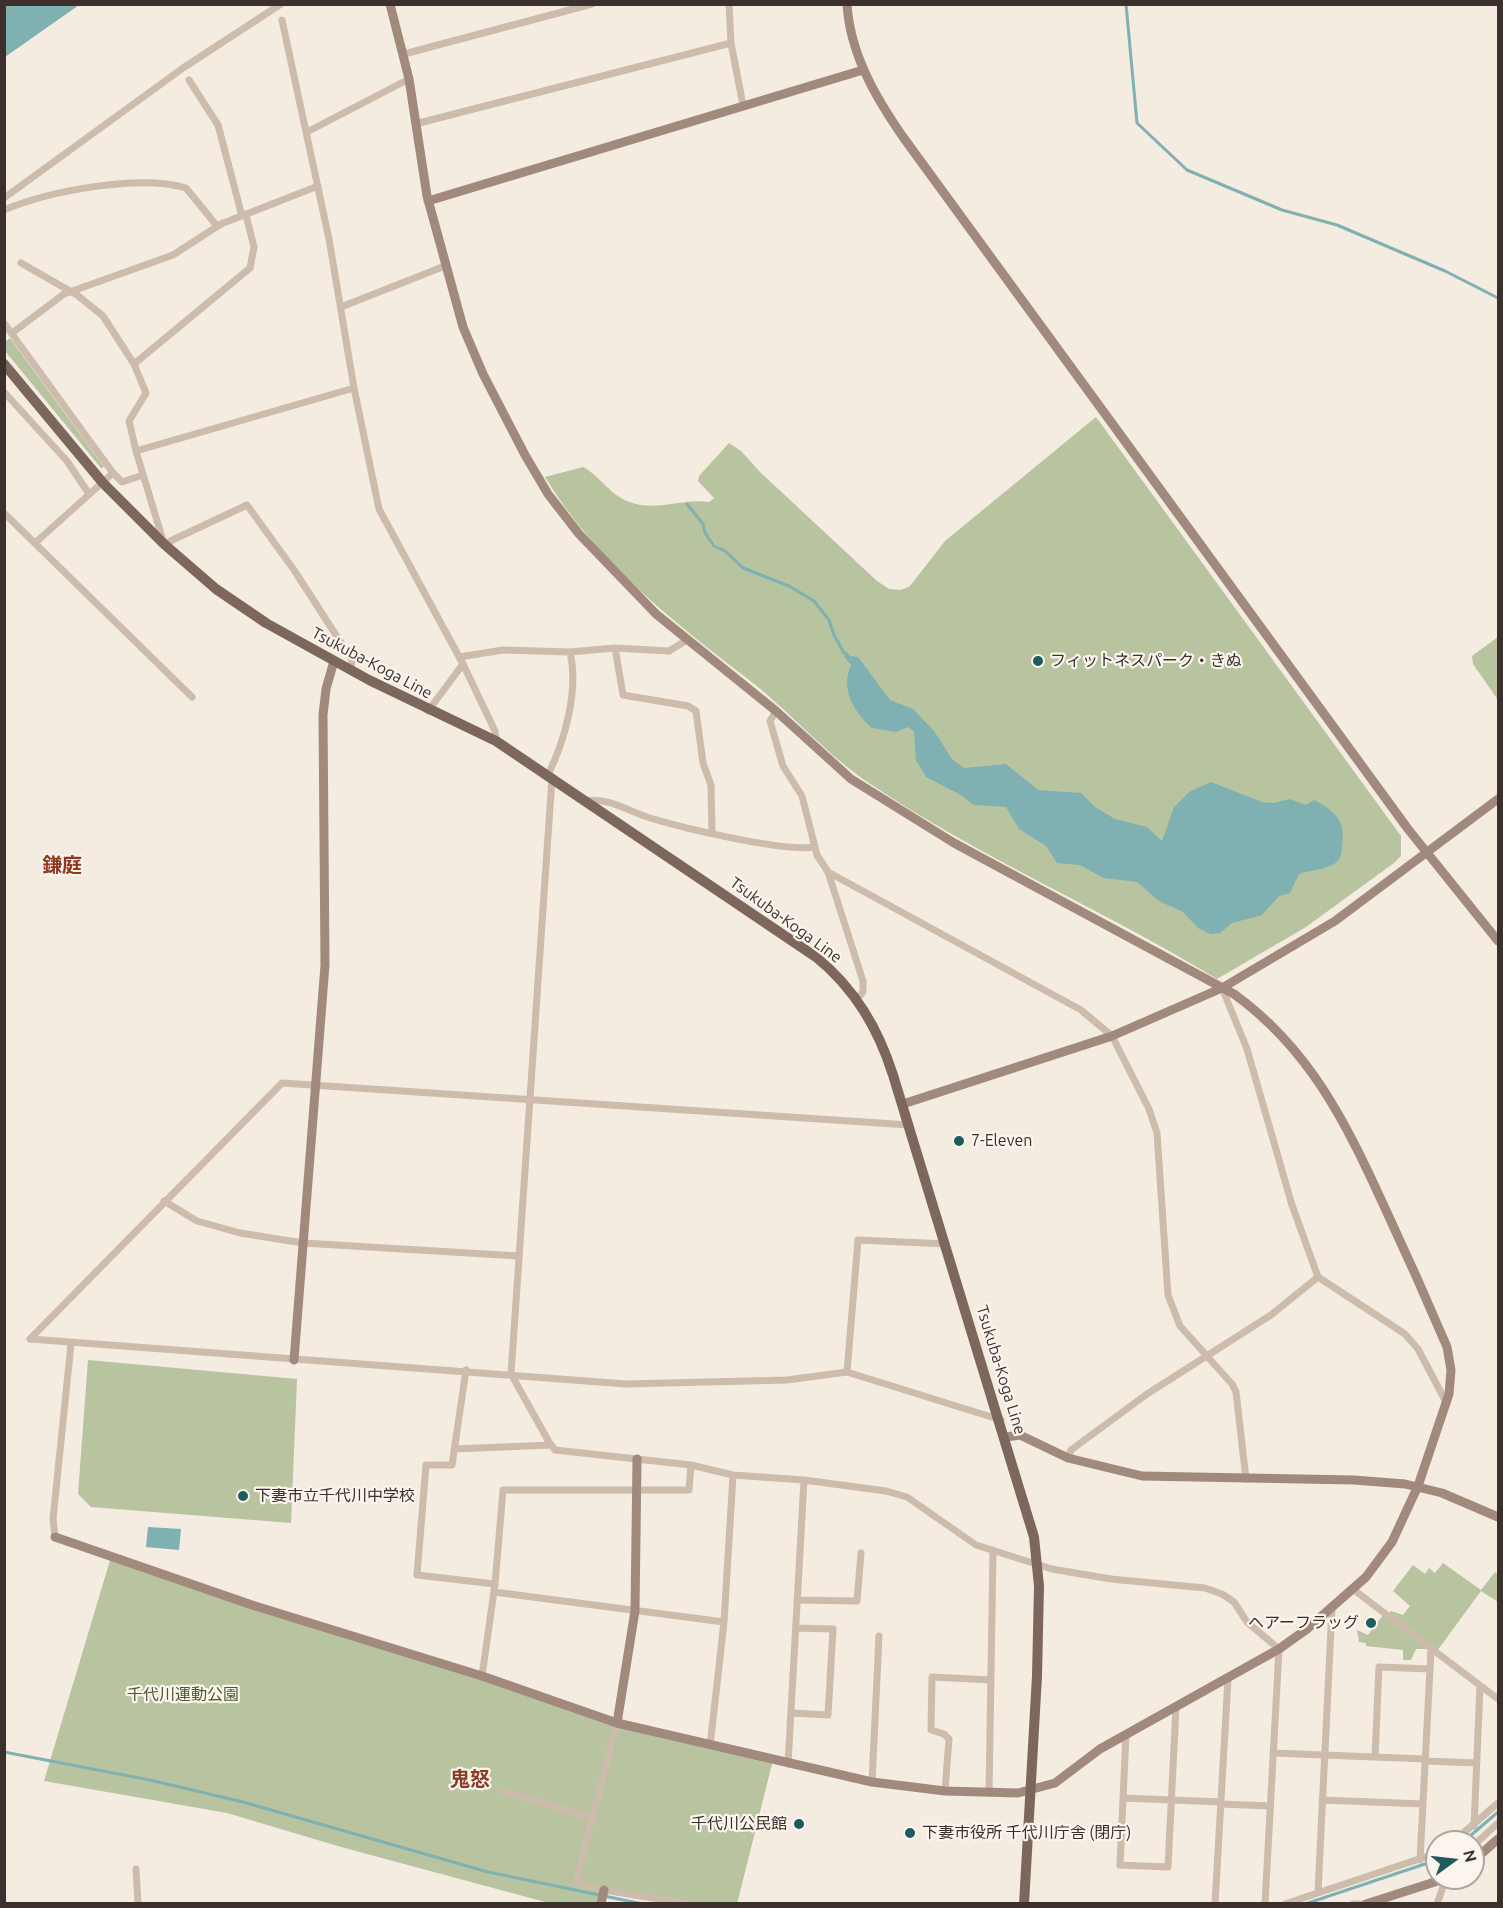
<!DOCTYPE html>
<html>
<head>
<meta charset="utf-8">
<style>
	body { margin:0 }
	#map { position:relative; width:1503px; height:1908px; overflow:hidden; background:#f4ebe1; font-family:Ubuntu,sans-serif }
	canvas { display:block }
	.frame { position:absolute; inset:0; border:6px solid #3b302b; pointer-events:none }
	.north { position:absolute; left:1425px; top:1830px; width:60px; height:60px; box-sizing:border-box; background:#fbf5ee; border:2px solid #aea6a0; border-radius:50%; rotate:75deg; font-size:16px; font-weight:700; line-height:24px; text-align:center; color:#3b302b }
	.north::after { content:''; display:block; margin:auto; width:21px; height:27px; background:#1f5a5e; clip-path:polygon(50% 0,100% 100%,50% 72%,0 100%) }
</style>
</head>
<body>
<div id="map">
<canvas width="1503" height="1908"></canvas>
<div class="frame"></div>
<div class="north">N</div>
</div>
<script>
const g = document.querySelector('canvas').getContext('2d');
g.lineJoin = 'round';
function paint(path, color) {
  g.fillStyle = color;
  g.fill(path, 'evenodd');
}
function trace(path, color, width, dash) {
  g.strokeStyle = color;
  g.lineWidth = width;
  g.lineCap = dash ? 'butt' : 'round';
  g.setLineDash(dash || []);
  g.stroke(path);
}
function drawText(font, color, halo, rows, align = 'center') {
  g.font = font + ' Ubuntu,"Noto Sans JP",sans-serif';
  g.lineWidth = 4.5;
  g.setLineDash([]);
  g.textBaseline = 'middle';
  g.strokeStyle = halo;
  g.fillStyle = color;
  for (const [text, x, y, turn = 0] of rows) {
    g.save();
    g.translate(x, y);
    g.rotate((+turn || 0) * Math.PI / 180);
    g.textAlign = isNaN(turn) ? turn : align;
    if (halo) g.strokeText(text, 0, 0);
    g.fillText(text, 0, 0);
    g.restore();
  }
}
const green = new Path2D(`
	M10,338l94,129 -3,1 -96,-117v-9z
	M1096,417l305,419v20l-7,7 -88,64 -89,52c-113,-69 -237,-121 -348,-196 -43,-29 -76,-68 -116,-100 -79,-61 -156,-120 -208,-206l38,-10c16,8 25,26 44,34 28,12 54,-3 82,1l5,-4 -16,-17 1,-5 30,-33 12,8 20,22 116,108 12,8 12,1 9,-4 35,-45z
	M1498,637v63l-25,-36 -1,-8z
	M88,1360l209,19 -6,144 -200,-16 -13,-13z
	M111,1557l506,166 156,37 -36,144 -45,-1 -88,-13 -3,13h-52l-208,-56 -114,-34 -183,-32z
	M1443,1563l38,27 14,-18 3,3v27l-17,-11 -44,60 -49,-37 3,-3 12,4 7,-9 -17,-15 20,-26 12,9 4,-6 6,5z
	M1383,1615l44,34h-11l-5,11h-8v-10l-37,-4v-3l-7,-1 -2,-12 11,5z`);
const water = new Path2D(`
	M5,4h74v1l-74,52z
	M846,651l4,5 8,1 32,43 23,9 21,22 18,28 12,9 42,-4 32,26 43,3 14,14 20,12 32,8 15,14 12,-34 15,-15 22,-10 51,20 12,1 15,-4 17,6 8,-5c22,11 32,22 28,46 0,4 -1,10 -3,14 -8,9 -29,10 -40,14l-9,19 -11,3 -17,19 -30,8 -12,10 -10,1 -12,-6 -15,-16 -24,-11 -22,-19 -33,-4 -24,-13 -23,-2 -11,-17 -27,-17 -13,-22 -32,-2 -15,-11 -33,-17 -10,-17 -2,-29 -6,-4 -12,5 -24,-4c-18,-16 -32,-39 -21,-63l-7,-9z
	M148,1527l33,2 -2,21 -33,-3z`);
const stream = new Path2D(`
	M1126,4l11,119 50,47 95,40 55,15 108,46 53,27
	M687,504l16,20 2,9 9,13 11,5 18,17 46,18 25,15 15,19 5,15 10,18
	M4,1752l146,28 93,22 245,70 155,32
	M1463,1842l35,-30
	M1305,1904l132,-44`);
const street = new Path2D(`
	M729,4l2,39 12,62
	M282,20l47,219 25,149 25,121 84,155 32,67 1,10
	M404,54l188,-50
	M189,80l29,45 24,91
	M415,124l316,-81
	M307,132l102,-53
	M4,198l179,-130 98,-64
	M4,210c45,-19 135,-36 182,-22l31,38
	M21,263l56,32 26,21 31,48 12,29 -17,28 7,30
	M341,307l104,-41
	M4,323l109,150 -78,70
	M12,333l52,-39 109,-39 48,-31 97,-38
	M134,364l116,-96 4,-21 -8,-32
	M4,392l63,69 22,33
	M113,473l9,9 21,-7
	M4,513l188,184
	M615,648l8,47 65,11 8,5 7,52 8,22 1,47
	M459,657l44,-7 67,2 45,-4 54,3 18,-11
	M351,670l1,-10 -58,-90 -47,-65 -83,39 -28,-93 218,-63
	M428,711l35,-47
	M776,711l-6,10 13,45 19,30 15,59 11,17 35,109v11l-6,7
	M548,775c17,-35 31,-85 22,-123
	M552,778l-41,596 38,68 6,8 136,15 42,10 71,5 82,11 21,6 69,48 76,24 59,10 94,9 17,6 12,8 13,20 32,27 -14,255
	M584,801c24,-4 44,10 66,17 33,10 133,34 164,29
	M828,872l253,138 31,26 37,73 8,24 11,162 12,31 52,58 4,8 10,87
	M1222,988l25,61 45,156 26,72 87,57 13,15 28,53
	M164,1201l33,20 43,12 63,10 215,13
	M30,1339l252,-256 627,42
	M30,1339l596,45 161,-4 60,-8 154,48
	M466,1370l-14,95h-26l-9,110 78,9 -13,92
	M847,1372l11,-132 88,4
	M454,1449l97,-4
	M1068,1458l3,-8 76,-56 124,-79 47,-38
	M55,1537l-2,-18 18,-175
	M495,1584l8,-94h186l2,-25
	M1354,1590l144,109
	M494,1592l230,30
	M797,1600l60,1 4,-48
	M791,1713l37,2 5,-86 -37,-1
	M617,1723l-41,159 28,8 85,14
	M1126,1734l-6,131 48,2 8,-160
	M710,1746l14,-124 9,-147
	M1273,1753l152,6
	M1375,1757l4,-90 51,2
	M1425,1761l52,2
	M788,1764l16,-284
	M872,1782l7,-146
	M503,1791l90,27
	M945,1791l4,-52 -5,-5 -13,-4 1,-53 59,3
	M989,1793l4,-243
	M1123,1798l98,4
	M1322,1800l101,4
	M1221,1804l49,2
	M1474,1826l6,-140
	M1453,1842l45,-39
	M1473,1846l25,-23
	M1420,1860l11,-210
	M136,1869l2,35
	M1318,1892l14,-284
	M1215,1904l13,-225
	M1285,1904l152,-51
	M1353,1904h11
	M1437,1904l9,-26`);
const secondary = new Path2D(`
	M847,4c3,50 29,94 56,133l505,692 90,112
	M428,201l435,-131
	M903,1104l209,-68 110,-48 113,-67 163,-122
	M294,1360l31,-395 -2,-250 3,-26 8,-28
	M1006,1437l14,-2 48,23 74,18 212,4 51,4 37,9 56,24
	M55,1537l197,68 230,71 135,47 255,59 73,9 73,2 37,-10 45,-34 179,-100 28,-20 59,-52 26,-35 26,-56 31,-92 2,-24 -4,-23c-20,-47 -41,-94 -63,-141 -38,-83 -74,-157 -150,-212l-280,-151 -103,-64 -75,-68 -120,-97 -77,-80 -31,-40 -23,-39 -42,-81 -20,-47 -36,-131 -18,-117 -19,-75
	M617,1723l18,-112 2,-152
	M1473,1861l25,-22
	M601,1904l3,-14
	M1366,1904l81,-26`);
const primary = new Path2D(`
	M4,364l99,119 61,61 52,45 50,34 103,57 127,61 320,216c39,32 62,71 77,118l141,462 5,49 -2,90 -13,228`);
const markers = [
	[1038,661,6,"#1f5a5e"],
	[959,1141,6,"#1f5a5e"],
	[243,1496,6,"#1f5a5e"],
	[1371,1623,6,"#1f5a5e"],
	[799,1824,6,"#1f5a5e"],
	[910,1833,6,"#1f5a5e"]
];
const poiNames = [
	["フィットネスパーク・きぬ",1050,661],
	["7-Eleven",971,1141],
	["下妻市立千代川中学校",255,1496],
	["ヘアーフラッグ",1359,1623,"right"],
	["千代川公民館",787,1824,"right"],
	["下妻市役所 千代川庁舎 (閉庁)",922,1833]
];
const streetNames = [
	["Tsukuba-Koga Line",372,663,28],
	["Tsukuba-Koga Line",786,920,36],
	["Tsukuba-Koga Line",1001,1370,73]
];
const parkNames = [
	["千代川運動公園",183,1695]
];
const quarterNames = [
	["鎌庭",62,865],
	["鬼怒",470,1779]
];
paint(green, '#b8c4a0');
paint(water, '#7fb0b2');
trace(stream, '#7fb0b2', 3);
trace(street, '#cdbbac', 7);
trace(secondary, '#a18a7d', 9);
trace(primary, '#7d675c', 10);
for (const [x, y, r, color] of markers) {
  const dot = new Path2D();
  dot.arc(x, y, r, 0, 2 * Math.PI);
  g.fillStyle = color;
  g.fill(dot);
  trace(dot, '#fbf5ee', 2);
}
drawText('16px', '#3b302b', '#fbf5ee', poiNames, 'left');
drawText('16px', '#3b302b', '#fbf5ee', streetNames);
drawText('16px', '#4a5a2e', '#fbf5ee', parkNames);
drawText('bold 20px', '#8c3b22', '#fbf5ee', quarterNames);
</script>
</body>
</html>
